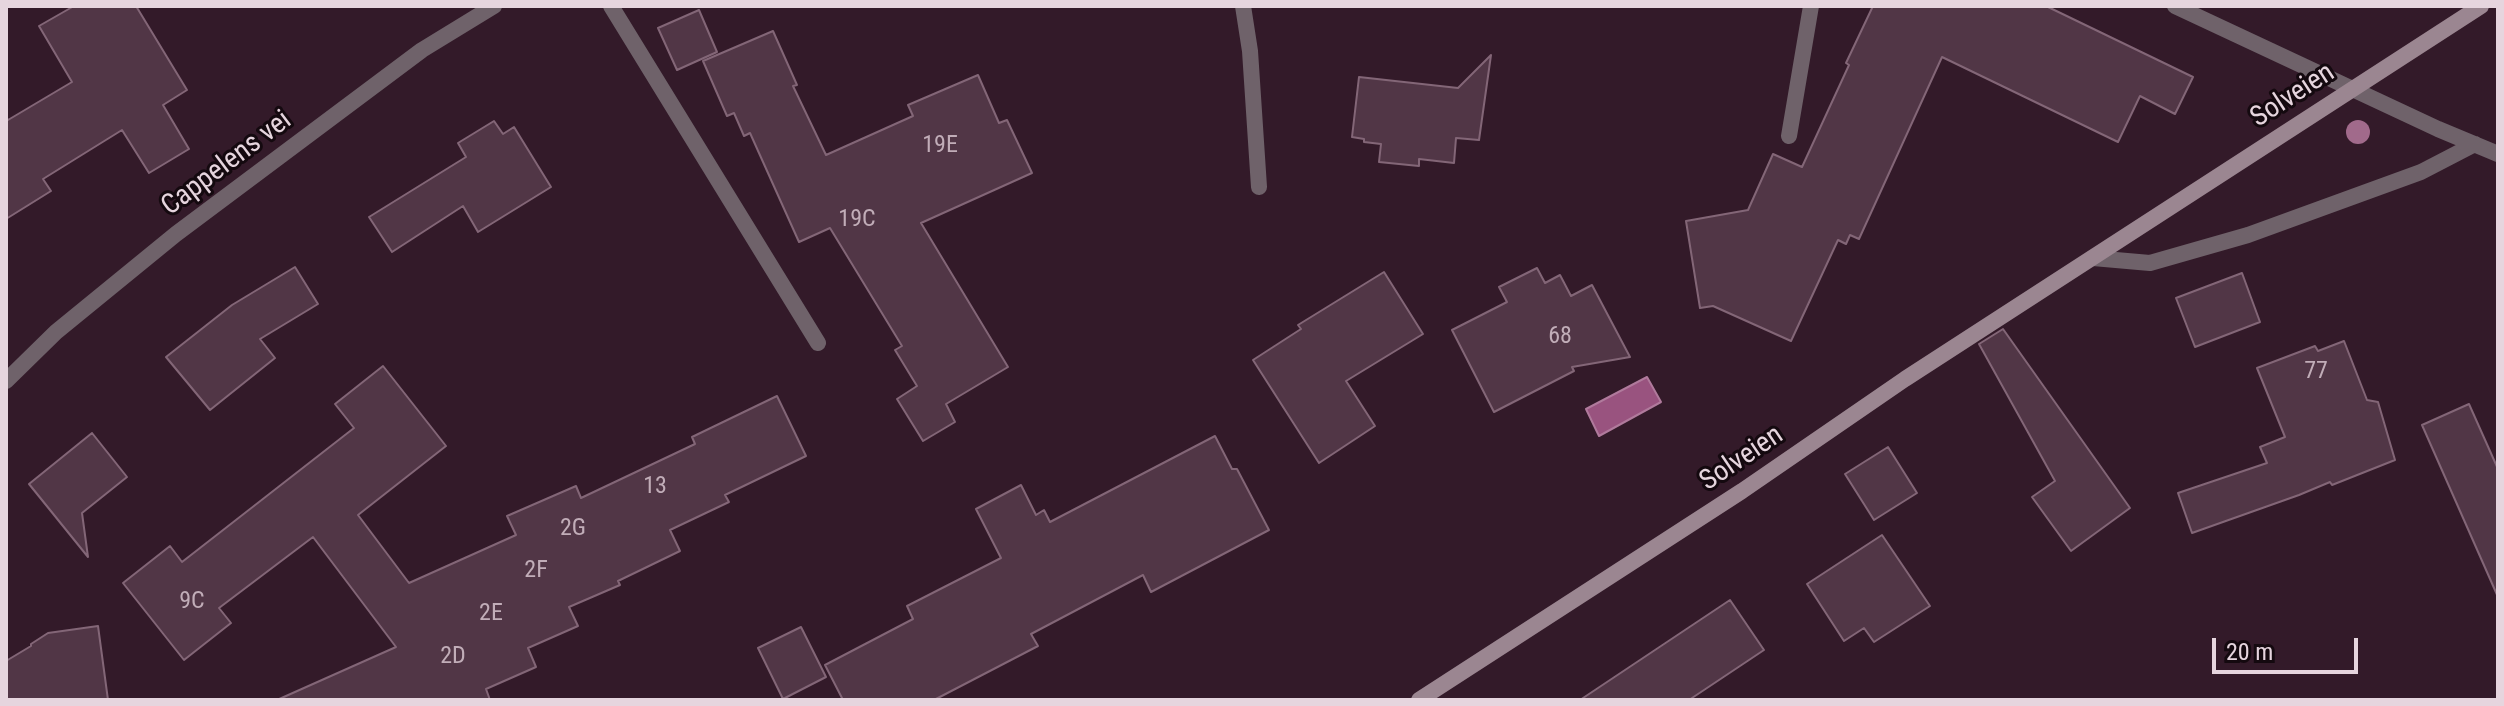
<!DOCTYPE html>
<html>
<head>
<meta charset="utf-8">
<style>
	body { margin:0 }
	#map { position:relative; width:2504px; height:706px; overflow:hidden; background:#331a29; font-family:"Roboto Condensed",sans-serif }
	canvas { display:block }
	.frame { position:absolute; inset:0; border:8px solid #e6d5de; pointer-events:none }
	.scale { position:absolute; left:2212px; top:638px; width:146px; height:36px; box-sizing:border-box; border:4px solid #e6d5de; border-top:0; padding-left:10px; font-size:24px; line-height:28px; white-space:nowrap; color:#e6d5de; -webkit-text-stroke:6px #14090f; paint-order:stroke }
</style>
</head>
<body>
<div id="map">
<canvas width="2504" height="706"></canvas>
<div class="frame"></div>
<div class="scale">20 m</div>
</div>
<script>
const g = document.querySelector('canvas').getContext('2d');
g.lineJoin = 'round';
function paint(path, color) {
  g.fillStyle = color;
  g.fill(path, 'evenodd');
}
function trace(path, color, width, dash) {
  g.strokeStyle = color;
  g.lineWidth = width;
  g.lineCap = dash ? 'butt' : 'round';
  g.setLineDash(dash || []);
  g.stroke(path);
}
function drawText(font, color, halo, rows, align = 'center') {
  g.font = font + ' "Roboto Condensed",sans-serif';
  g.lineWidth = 6;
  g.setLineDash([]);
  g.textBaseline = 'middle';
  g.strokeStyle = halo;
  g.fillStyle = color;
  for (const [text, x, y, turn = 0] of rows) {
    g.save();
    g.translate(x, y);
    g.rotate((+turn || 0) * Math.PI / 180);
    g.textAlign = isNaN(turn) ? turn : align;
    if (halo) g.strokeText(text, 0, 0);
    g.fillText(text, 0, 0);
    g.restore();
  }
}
const water = new Path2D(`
	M1647,377l14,25 -62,34 -13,-27z`);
const building = new Path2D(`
	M74,6h62l51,84 -24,15 26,44 -40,24 -27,-43 -79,49 8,12 -45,28v-102l2,3 64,-38 -33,-56z
	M1873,6h173l147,71 -18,37 -35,-18 -22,46 -176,-85 -83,182 -9,-4 -4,9 -8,-4 -47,101 -78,-35 -13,2 -14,-87 62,-11 25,-56 29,13 47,-102 -3,-2z
	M699,10l18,42 -40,18 -19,-42z
	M773,31l24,54 -4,1 33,69 87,-39 -5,-11 70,-30 21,48 8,-3 25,53 -111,50 87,144 -62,37 9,18 -32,19 -26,-42 20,-13 -22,-36 7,-4 -72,-118 -31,14 -49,-109 -6,3 -10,-23 -7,3 -24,-55z
	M1491,55l-12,85 -23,-2 -2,25 -35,-4v7l-40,-4 2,-18 -17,-2v-3l-12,-2 7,-60 99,11z
	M494,121l9,13 11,-7 37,60 -73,45 -15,-26 -71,46 -23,-35 97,-60 -8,-14z
	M295,267l23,37 -58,35 15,19 -65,52 -44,-53 66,-52z
	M1537,268l8,15 15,-8 11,21 21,-11 38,72 -58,10 2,4 -80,41 -42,-82 55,-28 -8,-15z
	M1384,272l39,62 -77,47 29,45 -56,37 -66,-103 48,-31 -3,-4z
	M2242,273l18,49 -65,25 -19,-49z
	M2003,329l127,179 -59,43 -39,-54 23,-16 -76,-137z
	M2344,341l23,59 11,2 17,58 -63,25 -2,-3 -31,13 -107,38 -14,-40 89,-30 -7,-16 25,-10 -28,-69 58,-22 3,5z
	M383,366l63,80 -88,69 51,68 107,-48 -9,-19 69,-30 5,12 114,-54 -3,-7 85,-41 29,60 -81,39 4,7 -59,28 10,21 -62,30 2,4 -51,22 9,19 -50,22 8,19 -50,22 4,11h-213l119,-53 -83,-110 -94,71 12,15 -47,37 -61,-77 47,-37 12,16 172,-134 -19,-24z
	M2469,404l29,65v128l-76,-172z
	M92,433l35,44 -45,36 6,44 -59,-73z
	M1215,436l17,33h5l32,61 -118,62 -8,-17 -112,59 7,12 -104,54h-91l-18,-35 88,-46 -6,-13 94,-48 -25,-49 45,-24 15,30 8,-5 6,12z
	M1888,447l29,46 -43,27 -29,-46z
	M1882,535l48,71 -56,36 -10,-14 -20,13 -37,-57z
	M1730,600l34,50 -75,50h-109z
	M98,626l10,74h-102v-39l25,-15v-2l17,-11z
	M801,627l25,50 -43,22 -25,-51z`);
const lane = new Path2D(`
	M611,6l207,337
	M1243,6l7,45 9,136
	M1789,136l22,-130`);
const street = new Path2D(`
	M2175,6l263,123 60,25
	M2093,258l57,5 98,-28 173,-63 54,-28
	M6,381l50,-49 120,-98 246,-184 72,-44`);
const secondary = new Path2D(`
	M1419,700l323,-209 163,-112 576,-373`);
const trees = [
	[2358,132]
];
const numberNames = [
	["19E",940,146],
	["19C",857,220],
	["68",1560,337],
	["77",2316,372],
	["13",655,487],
	["2G",573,529],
	["2F",536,571],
	["9C",192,602],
	["2E",491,614],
	["2D",453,657]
];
const streetNames = [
	["Solveien",2293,96,-33],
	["Cappelens vei",227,164,-37],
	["Solveien",1742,459,-34]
];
paint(water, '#99537f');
trace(water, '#b07a9c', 2);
paint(building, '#513646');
trace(building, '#836677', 2);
trace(lane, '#6f626a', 16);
trace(street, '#6f626a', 16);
trace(secondary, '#9b8691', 16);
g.fillStyle = '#a16a8b';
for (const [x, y] of trees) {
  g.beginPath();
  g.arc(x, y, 12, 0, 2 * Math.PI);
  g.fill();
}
drawText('24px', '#c1adb8', null, numberNames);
drawText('28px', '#e6d5de', '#14090f', streetNames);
</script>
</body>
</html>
